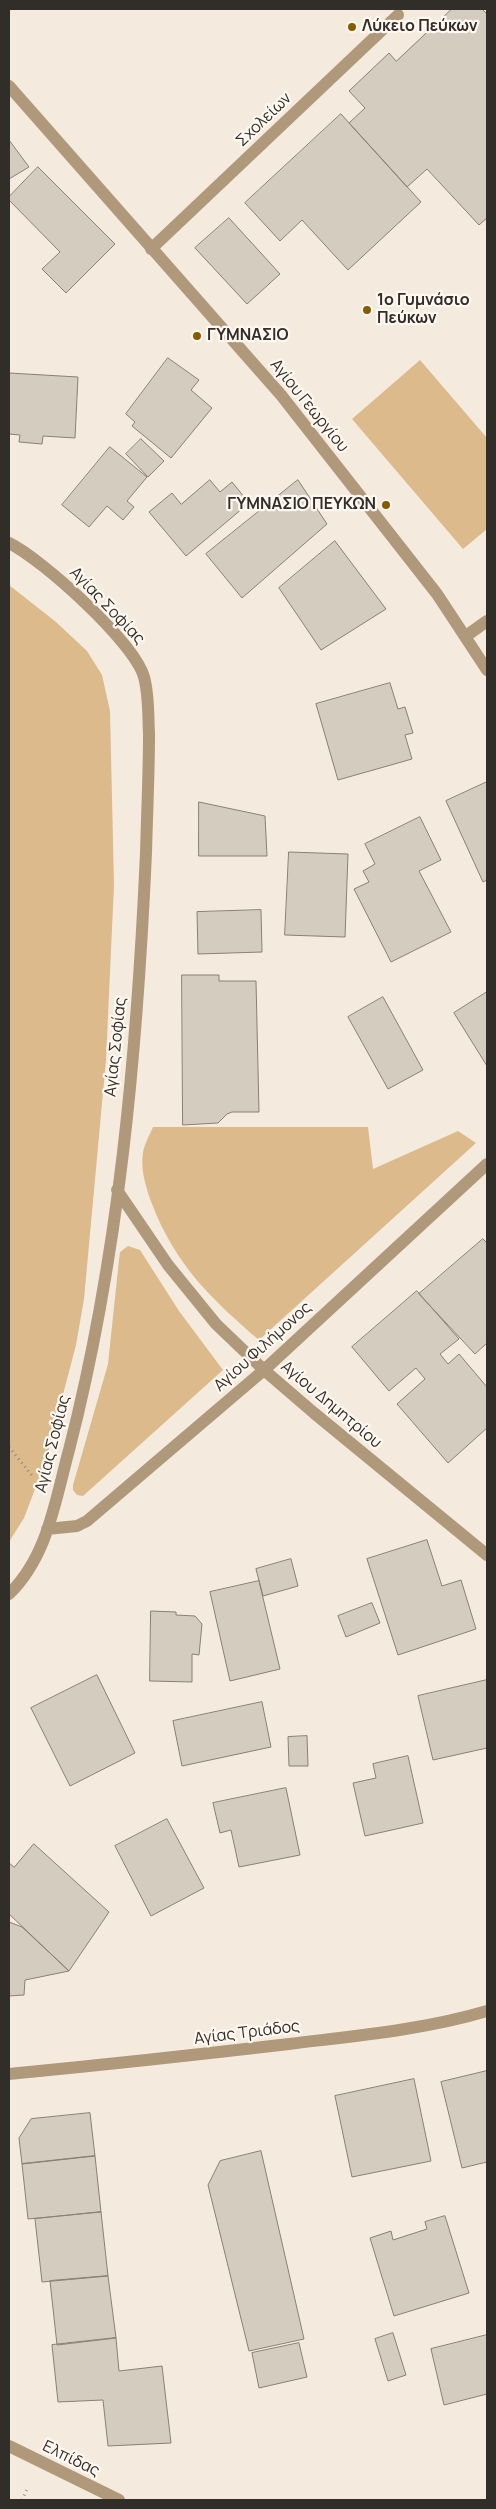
<!DOCTYPE html>
<html>
<head>
<meta charset="utf-8">
<style>
	body { margin:0 }
	#map { position:relative; width:496px; height:2509px; overflow:hidden; background:#f4ebde; font-family:Manrope,sans-serif }
	canvas { display:block }
	.frame { position:absolute; inset:0; border:10px solid #312d29; pointer-events:none }
</style>
</head>
<body>
<div id="map">
<canvas width="496" height="2509"></canvas>
<div class="frame"></div>
</div>
<script>
const g = document.querySelector('canvas').getContext('2d');
g.lineJoin = 'round';
function paint(path, color) {
  g.fillStyle = color;
  g.fill(path, 'evenodd');
}
function trace(path, color, width, dash) {
  g.strokeStyle = color;
  g.lineWidth = width;
  g.lineCap = dash ? 'butt' : 'round';
  g.setLineDash(dash || []);
  g.stroke(path);
}
function drawText(font, color, halo, rows, align = 'center') {
  g.font = font + ' Manrope,sans-serif';
  g.lineWidth = 4.5;
  g.setLineDash([]);
  g.textBaseline = 'middle';
  g.strokeStyle = halo;
  g.fillStyle = color;
  for (const [text, x, y, turn = 0] of rows) {
    g.save();
    g.translate(x, y);
    g.rotate((+turn || 0) * Math.PI / 180);
    g.textAlign = isNaN(turn) ? turn : align;
    if (halo) g.strokeText(text, 0, 0);
    g.fillText(text, 0, 0);
    g.restore();
  }
}
const green = new Path2D(`
	M420,360l67,78v91l-24,20 -111,-130z
	M9,585l47,37 31,29 15,24 8,36 4,174 -8,175 -22,239 -8,46 -31,118 -21,55 -15,24z
	M153,1127h215l5,42 85,-38 18,12 -217,197c-48,-41 -84,-76 -107,-136 -6,-17 -13,-37 -8,-56 2,-7 6,-14 9,-21z
	M128,1246l12,4 39,61 44,59 -140,126 -6,-1 -4,-5v-5l35,-121 11,-104 1,-8z`);
const building = new Path2D(`
	M452,9h30l5,5v204l-8,7 -52,-56 -20,18 -58,-64 16,-15 -16,-17 40,-38 7,8z
	M341,114l80,88 -73,68 -46,-50 -22,21 -35,-38z
	M9,140l20,27 -20,12z
	M38,167l77,77 -49,49 -24,-24 18,-17 -51,-52v-3z
	M229,218l51,56 -33,30 -52,-56z
	M168,358l31,22 -8,10 21,18 -41,50 -39,-32 3,-4 -9,-8z
	M9,373l69,4 -3,61 -32,-2 -1,8 -23,-2 1,-7 -11,-1z
	M141,439l23,22 -16,16 -22,-23z
	M110,447l37,30 -20,24 7,6 -11,13 -16,-14 -18,21 -27,-22z
	M210,480l10,12 12,-10 17,21 -63,53 -37,-44 23,-19 9,11z
	M298,480l29,44 -85,74 -36,-44z
	M335,541l51,68 -65,41 -42,-62z
	M390,683l8,26 7,-2 8,26 -8,2 7,24 -74,21 -22,-76z
	M487,782v98l-4,2 -37,-81z
	M199,802l66,14 2,40h-68z
	M420,817l21,43 -22,11 32,61 -60,30 -37,-73 15,-7 -6,-11 12,-7 -10,-20z
	M289,852l59,2 -3,83 -60,-2z
	M261,910l1,42 -64,2 -1,-42z
	M182,975h37v6h37l3,131h-27l-5,2 -9,9 -35,2z
	M487,992v74l-33,-53z
	M383,997l40,73 -35,19 -40,-72z
	M483,1239l4,4v100l-12,11 -56,-60z
	M417,1291l42,48 -19,15 8,10 11,-10 28,33v41l-39,35 -51,-59 28,-25 -9,-11 -27,23 -37,-44z
	M427,1540l15,46 19,-6 15,49 -78,26 -31,-96z
	M291,1559l7,27 -35,10 -7,-27z
	M259,1581l21,88 -50,12 -20,-89z
	M372,1603l8,20 -34,14 -8,-21z
	M151,1611l25,1v3l19,1 7,8 -3,31 -7,-1v28l-42,-1z
	M97,1675l38,78 -65,33 -39,-78z
	M487,1680v68l-54,12 -15,-64z
	M262,1702l9,45 -89,19 -9,-45z
	M307,1736l1,30h-19l-1,-29z
	M408,1756l15,67 -58,13 -12,-53 23,-5 -3,-14z
	M286,1788l14,67 -61,12 -8,-37 -11,3 -7,-30z
	M167,1819l37,69 -53,28 -36,-70z
	M34,1844l75,68 -40,59 -60,-57v-51l5,4z
	M9,1922l13,5 47,44 -44,9 -1,15 -15,1z
	M487,2071v91l-25,6 -21,-86z
	M414,2079l17,82 -79,16 -17,-81z
	M90,2113l5,43 -73,8 -3,-26 12,-19z
	M261,2151l43,188 -55,12 -41,-166 12,-24z
	M95,2156l6,56 -73,7 -6,-55z
	M101,2212l7,64 -66,6 -7,-63z
	M445,2216l24,77 -75,23 -24,-78 21,-7 2,9 34,-11 -2,-7z
	M108,2276l8,62 -59,7 -7,-64z
	M393,2333l13,42 -18,6 -13,-42z
	M487,2335v59l-43,11 -13,-56z
	M116,2338l3,33 43,-5 9,77 -63,3 -5,-46 -45,2 -6,-57z
	M299,2343l8,34 -48,11 -7,-35z`);
const path = new Path2D(`
	M9,1447l25,31
	M22,2500l6,-13`);
const pedestrian = new Path2D(`
	M151,249l247,-234`);
const minor = new Path2D(`
	M9,86l272,309 156,199 50,76
	M9,543c33,16 126,100 135,134 5,18 4,38 5,57 0,39 -2,79 -3,119 -9,200 -27,403 -77,597 -14,51 -21,106 -60,144
	M466,636l21,-15
	M117,1190l51,75 48,59 48,46 50,43 173,142
	M47,1529l30,-3 10,-5 177,-151 223,-206
	M9,2074c93,-9 186,-19 280,-30 65,-8 134,-14 198,-33
	M9,2446l110,54`);
const markers = [
	[352,27,5,"#895b00"],
	[367,310,5,"#895b00"],
	[197,336,5,"#895b00"],
	[386,505,5,"#895b00"]
];
const poiNames = [
	["Λύκειο Πεύκων",362,27],
	["1ο Γυμνάσιο",377,301],
	["Πεύκων",377,319],
	["ΓΥΜΝΑΣΙΟ",207,336],
	["ΓΥΜΝΑΣΙΟ ΠΕΥΚΩΝ",376,505,"right"]
];
const streetNames = [
	["Σχολείων",264,120,-44],
	["Αγίου Γεωργίου",309,406,51],
	["Αγίας Σοφίας",107,606,46],
	["Αγίας Σοφίας",116,1047,-84],
	["Αγίου Φιλήμονος",263,1347,-42],
	["Αγίου Δημητρίου",331,1405,40],
	["Αγίας Σοφίας",53,1444,-76],
	["Αγίας Τριάδος",247,2033,-7],
	["Ελπίδας",71,2459,26]
];
paint(green, '#dcba8c');
paint(building, '#d5ccc0');
trace(building, '#888075', 1);
trace(path, '#8f8880', 3, [1, 4]);
trace(pedestrian, '#b0997a', 12);
trace(minor, '#b0997a', 12);
for (const [x, y, r, color] of markers) {
  const dot = new Path2D();
  dot.arc(x, y, r, 0, 2 * Math.PI);
  g.fillStyle = color;
  g.fill(dot);
  trace(dot, '#fef8f1', 2);
}
drawText('bold 16px', '#312d29', '#fef8f1', poiNames, 'left');
drawText('16px', '#312d29', '#fef8f1', streetNames);
</script>
</body>
</html>
